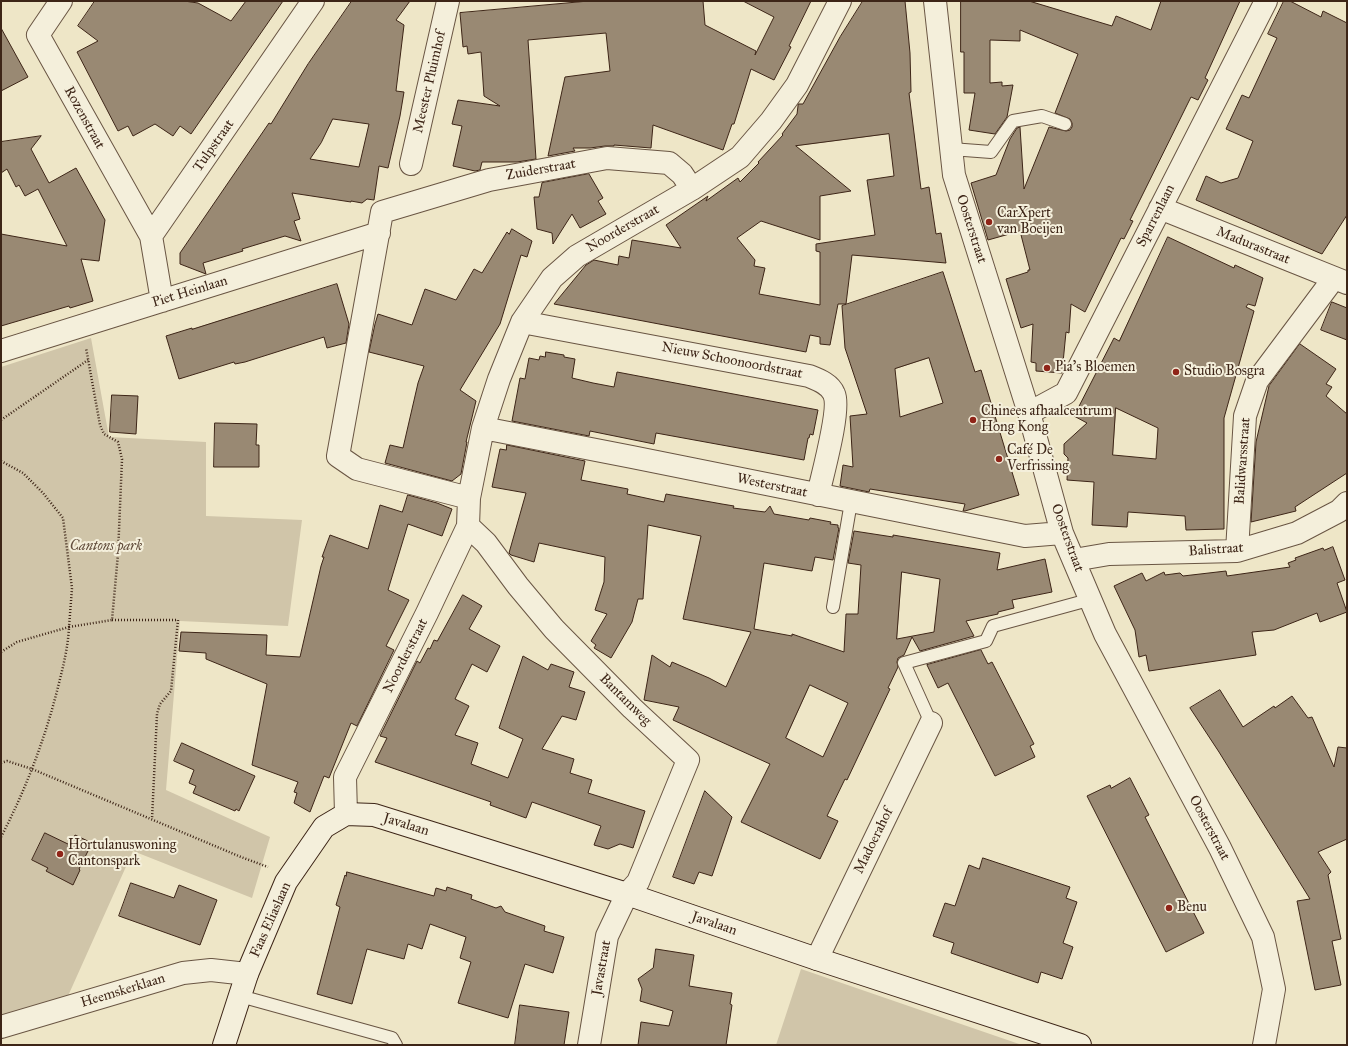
<!DOCTYPE html>
<html>
<head>
<meta charset="utf-8">
<style>
	body { margin:0 }
	#map { position:relative; width:1348px; height:1046px; overflow:hidden; background:#eee6c7; font-family:"IM FELL Great Primer",serif }
	canvas { display:block }
	.frame { position:absolute; inset:0; border:2px solid #3d2517; pointer-events:none }
</style>
</head>
<body>
<div id="map">
<canvas width="1348" height="1046"></canvas>
<div class="frame"></div>
</div>
<script>
const g = document.querySelector('canvas').getContext('2d');
g.lineJoin = 'round';
function paint(path, color) {
  g.fillStyle = color;
  g.fill(path, 'evenodd');
}
function trace(path, color, width, dash) {
  g.strokeStyle = color;
  g.lineWidth = width;
  g.lineCap = dash ? 'butt' : 'round';
  g.setLineDash(dash || []);
  g.stroke(path);
}
function drawText(font, color, halo, rows, align = 'center') {
  g.font = font + ' "IM FELL Great Primer",serif';
  g.lineWidth = 4;
  g.setLineDash([]);
  g.textBaseline = 'middle';
  g.strokeStyle = halo;
  g.fillStyle = color;
  for (const [text, x, y, turn = 0] of rows) {
    g.save();
    g.translate(x, y);
    g.rotate((+turn || 0) * Math.PI / 180);
    g.textAlign = isNaN(turn) ? turn : align;
    if (halo) g.strokeText(text, 0, 0);
    g.fillText(text, 0, 0);
    g.restore();
  }
}
const green = new Path2D(`
	M91,338l18,99 97,5v74l96,4 -14,106 -108,-5 -14,169 104,47 -18,61 -119,-47 -65,145 -67,21v-650z
	M801,969l221,76h-246z`);
const building = new Path2D(`
	M95,1h89l14,2 33,18 15,-20h37l-92,133 -11,-8 -7,10 -18,-12 -22,12 -5,-10 -10,5 -41,-79 21,-11 -20,-15z
	M352,1h58l-14,19 8,5 -8,66 8,1 -4,24 -12,52 -9,-2 -5,34 -7,-1 -5,4 -11,-2v1l-59,-9 8,26 -6,2 7,20 -16,-5 -43,13 1,2 -40,12 3,11 -26,-10v-11l89,-130 2,1 37,-60zM333,119l36,5 -10,43 -49,-8 11,-16z
	M589,1h114l2,24 51,26 -1,4 19,-38 -31,-16h68l-22,45 2,1 -17,33 -23,-11 -17,55h-2l-9,26 -70,-25 -2,23 -37,-3v1h-9l-15,2h-17l2,3 -27,5 17,-79 45,-6 -4,-38 -78,7 8,119 -19,3h-35l-2,8 -5,1 -22,-5 9,-40 -10,-2 6,-24 42,6 -16,-10 -3,-44 -13,2 -1,-8 -4,1 -3,-34z
	M863,1h42l5,52 1,39 -2,1 12,96 8,-2 7,47 5,-1 5,30 -94,-8 -6,49h-8l-8,41 -10,-1v-7l-10,-2 -4,17 -252,-48 32,-39 8,-5 24,5 1,-9 10,2 3,-18 49,8 -15,-23 42,-29 -2,5 32,-23 2,4 19,-19 -1,-1 25,-27 -1,-1 15,-20 1,-8v-2h5l37,-67zM889,134l5,42 -27,4 8,55 -59,9v7l4,1v53l-61,-11 6,-26 -11,-2 1,-6 -18,-22 24,-17 59,19v-44l31,-5 -55,-45z
	M961,1h68l83,25 4,-10 35,14 10,-29h79l-35,77 3,2 -10,20 -7,-3 -61,123 3,1 -9,18 -3,-1 -36,74 -14,-8 -2,29 -3,-1 -4,41 -26,-2v-8l-5,-1 2,-38 -12,4 -15,-49 22,-7v-2h2l-10,-39 -32,9 -17,-57 25,-8 14,-36 7,-11 3,-1 4,62 25,-62 17,4 4,-1 2,-3v-4l-2,-4 -15,-6 23,-59 -58,-24v11l-30,-1v43l12,-1v4l11,-1 -6,32 -12,17 -26,-4 6,-37h-11v-41h-3z
	M1284,1h6l31,16 2,-6 24,12v192l-25,39 -126,-54 10,-24 15,7 17,-5 15,-37 -27,-12 16,-34 7,3 28,-60 -9,-4z
	M1,28l27,49 -27,14z
	M41,136l-10,13 18,34 27,-15 29,52 -6,41 -18,-2 12,42 -23,7 -1,-2 -68,20v-92l66,12 -29,-57 -13,7 -6,-11 -3,2 -9,-18 -6,4v-31z
	M589,174l14,24 -5,3 8,13 -26,14 -8,-14 -19,30 -1,-11 -15,-4 -3,-32h5l3,-14z
	M512,229l20,12 -5,16 -6,-2 -21,69 -40,66 16,11 -10,41h1l-6,32 -9,7 -67,-18 5,-18 13,3 15,-65 6,-17 -55,-14 6,-28 3,-10 34,11 13,-36 31,11 18,-31 8,4 25,-41 2,2z
	M1168,237l66,31 1,-3 28,13 -8,28 -7,-2 -2,3 8,4 -30,107v111l-38,1 -1,-14 -57,-4 -1,15 -35,-2 2,-43 -27,-2 1,-22 -4,-4v-10l23,-21 -13,-7 40,-78 5,3zM1116,408l42,20 -2,31 -43,-4z
	M943,272l32,100 6,-2 38,125 -54,16h-2l2,-7 -95,-15 -1,3 -29,-6 3,-21 10,2 -3,-51 17,-2 -22,-66 -3,-42zM929,358l14,45 -43,14 -5,-48z
	M337,284l12,40 -3,19 -19,5 -3,-11 -79,25 -10,2 -1,-2 -55,17 -13,-43 26,-8v1z
	M1332,302l15,6v32l-26,-10z
	M1300,344l36,25 -10,15 6,3 -6,9 21,18v59l-52,34 1,4 -45,11 5,-80 13,-56z
	M546,352l18,3v2l11,2 -3,19 21,5 21,4 3,-15 201,38 -5,25 -3,-1 -1,4h-1l-4,22 -148,-27 -2,11 -64,-13 -1,5 -77,-15 8,-43 5,1 4,-21 10,2 1,-4 5,1z
	M112,395l26,1 -2,38 -26,-2z
	M215,423l42,1 -1,21h3v22h-45z
	M507,445l78,16 -4,19 47,9 -1,5 37,8 2,-8 56,10 12,2 -1,2 32,4 5,-6 4,8 35,6 1,-2 21,4 -1,2 8,1v3h1l-6,32 -18,-3 -3,14 -48,-8 -10,66 38,7v-2l52,18 2,-38h12l3,-49 -13,-2 6,-32 39,6v-2l107,18 -3,17 48,-11 7,33 -40,8 2,8 -16,4v2l-32,7 8,15 -54,15 -8,-14 -8,18 -6,3 -1,4 1,5 -10,21 2,1 -43,91 -2,-1 -18,37 11,5 -18,38 -79,-37 29,-58 -97,-44 6,-13 -35,-7 8,-45 18,12 2,-5 37,16 17,9 25,-55 -68,-13 18,-83 -53,-11 -5,74h-5l-6,23 -21,36 -17,-10 2,-3 -5,-4 16,-27 -12,-4 9,-28 1,-25 -66,-14 -5,19 -23,-7 -2,-2 17,-60 -34,-6 8,-38 6,1zM902,572l38,7 -6,53 -37,7zM810,685l38,18 -25,54 -37,-19z
	M408,495l29,8 15,6 -10,27 -34,-12 -20,66 21,10 -23,46 8,4 -37,76 -6,-3 -22,55 -5,-2 -14,36 -16,-9 3,-10 -3,-1 4,-10 -46,-17 15,-81 -61,-25v-6l-27,-2 2,-19 86,3 -1,20 34,2 21,-91 3,-9h-2l8,-22 38,14 12,-44 22,7z
	M1333,547l12,33 -8,3 10,29 -27,10 -3,-9 -43,17 -22,2 4,23 -107,16 -3,-16 -7,2 -4,-27 -21,-44 28,-13 4,8 18,-9 1,3 15,-2 3,3 43,-5 1,5 63,-9 -2,-4 8,-3 -1,-2 28,-10 1,2z
	M463,595l19,11 -13,23 31,17 -13,26 -15,-8 -17,35 14,7 -14,29 23,8 -7,21 37,14 15,-39 -24,-11 24,-72 25,14 3,-6 23,8 -5,15 16,5 -9,28 -14,-4 -20,33 32,10 -4,14 22,7 -4,13 57,18 -12,37 -13,-4 -12,5 -14,-4 7,-19 -69,-24 -6,16 -36,-13 1,-3 -116,-40 12,-24 -7,-2 37,-75 3,2 8,-15 2,1 4,-9 3,1z
	M981,650l7,14 4,-2 42,82 -4,2 5,11 -40,19 -47,-93 -10,5 -11,-23z
	M1220,690l23,37 31,-21 1,2 17,-12 16,22 4,-1 22,50 4,-20 9,1v91l-29,13 13,20 -3,3 13,64 -9,2 9,44 -26,5 -18,-89 13,-2 -91,-147 -29,-44z
	M182,743l73,33 -16,35 -3,-2 -1,2 -42,-18 3,-7 -7,-3 5,-13 -20,-9z
	M1130,778l19,37 -4,2 59,116 -38,19 -79,-156 23,-11 1,3z
	M705,791l27,26 -20,59 -13,-4 -5,12 -21,-7z
	M45,833l25,12 5,-10 17,8 -13,26 1,1 -7,15 -27,-14 2,-3 -16,-8z
	M983,858l87,29 -4,11 11,4 -14,41 10,4 -11,32 -21,-7 -3,11 -87,-30 3,-10 -21,-7 12,-33 10,3 14,-41 10,4z
	M347,872l87,24 2,-8 10,3 1,-4 25,8 -1,4 25,9 5,-2 4,6 40,14 -1,5 20,6 -11,36 -28,-9 -17,54 -50,-15 13,-41 -11,-4 6,-21 -36,-13 -8,25 -14,-5 -4,15 -37,-10 -15,55 -35,-10 23,-87 -4,-2 9,-30 1,1z
	M131,883l43,15 5,-13 38,15 -17,45 -81,-29z
	M656,949l38,6 -5,31 43,7 -2,11 2,1 -6,40h-88l3,-23 28,4 4,-15 -33,-10 2,-12 -4,-10 15,-11z
	M520,1005l49,7 -5,33h-49z`);
const path = new Path2D(`
	M1,420l87,-60
	M1,461l22,12 20,20 20,25 9,70 -3,39 -52,15 -16,10
	M112,620h66l-7,71 -11,13 -3,10 -5,105
	M1,763l6,-2 25,8 209,88 27,10
	M1,837c25,-48 44,-98 57,-150 5,-20 10,-39 11,-60l43,-7 6,-66 4,-95 -4,-17 -14,-8 -4,-9 -14,-77`);
const lane = new Path2D(`
	M951,149l40,3 22,-31 29,-5 23,8
	M833,607l18,-105
	M931,723l-27,-60 82,-22 7,-15 99,-27
	M240,996l152,42 4,7`);
const street = new Path2D(`
	M61,1l-23,34 113,201
	M935,1l19,174 75,238 33,120 43,101 115,214 43,89 11,52 -10,56
	M411,164l37,-163
	M1160,208l187,75
	M162,301l-11,-65 162,-235
	M522,322l287,54c10,4 21,8 25,18 7,15 -12,82 -16,101
	M1,351l378,-118
	M1029,413l37,-20 200,-392
	M483,428l149,29 393,79 37,-3
	M469,498l-112,-29 -19,-13 44,-244 107,-32 118,-22 62,5 13,11 10,15
	M468,526l18,17 32,43 36,43 78,79 56,52 -50,122 -11,12 -20,42 -18,109
	M1237,551l8,-135 12,-35 77,-103
	M1074,560l35,-6 128,-3 60,-18 42,-22 8,-8
	M346,814l-1,-37 82,-164 41,-87 1,-28 14,-70 16,-49 23,-57 30,-44 25,-22 115,-67 48,-32 31,-36 26,-36 43,-84
	M817,959l114,-236
	M1,1027l182,-54 28,-3 36,4`);
const secondary = new Path2D(`
	M224,1045l23,-71 39,-92 38,-55 22,-13 28,1 253,79 190,65 263,86`);
const markers = [
	[989,222,4,"#8f2418"],
	[1047,368,4,"#8f2418"],
	[1176,372,4,"#8f2418"],
	[973,420,4,"#8f2418"],
	[999,459,4,"#8f2418"],
	[60,854,4,"#8f2418"],
	[1169,908,4,"#8f2418"]
];
const streetNames = [
	["Meester Pluimhof",430,82,-77],
	["Rozenstraat",84,118,61],
	["Tulpstraat",214,146,-55],
	["Zuiderstraat",541,170,-10],
	["Sparrenlaan",1156,216,-63],
	["Noorderstraat",623,229,-30],
	["Oosterstraat",971,229,72],
	["Madurastraat",1253,246,22],
	["Piet Heinlaan",190,292,-17],
	["Nieuw Schoonoordstraat",732,361,11],
	["Balidwarsstraat",1243,461,-86],
	["Westerstraat",772,486,12],
	["Oosterstraat",1067,538,70],
	["Balistraat",1216,550,-4],
	["Noorderstraat",406,656,-63],
	["Bantamweg",625,700,45],
	["Javalaan",406,825,17],
	["Oosterstraat",1209,828,62],
	["Madoerahof",874,841,-64],
	["Faas Eliaslaan",271,920,-66],
	["Javalaan",714,924,19],
	["Javastraat",602,968,-80],
	["Heemskerklaan",123,991,-17]
];
const poiNames = [
	["CarXpert",997,214],
	["van Boeijen",997,230],
	["Pia's Bloemen",1055,368],
	["Studio Bosgra",1184,372],
	["Chinees afhaalcentrum",981,412],
	["Hong Kong",981,428],
	["Café De",1007,451],
	["Verfrissing",1007,467],
	["Hortulanuswoning",68,846],
	["Cantonspark",68,862],
	["Benu",1177,908]
];
const parkNames = [
	["Cantons park",106,547]
];
paint(green, '#d0c5a9');
paint(building, '#998973');
trace(building, '#3d2517', 1);
trace(lane, '#695543', 14);
trace(street, '#695543', 24);
trace(secondary, '#3d2517', 24);
trace(path, '#3d2517', 2.5, [1, 2]);
trace(lane, '#f4efdb', 12);
trace(street, '#f4efdb', 22);
trace(secondary, '#f4efdb', 22);
for (const [x, y, r, color] of markers) {
  const dot = new Path2D();
  dot.arc(x, y, r, 0, 2 * Math.PI);
  g.fillStyle = color;
  g.fill(dot);
  trace(dot, '#f4efdb', 1.5);
}
drawText('14px', '#3d2517', '#f4efdb', streetNames);
drawText('14px', '#3d2517', '#f4efdb', poiNames, 'left');
drawText('italic 14px', '#624d3c', '#f4efdb', parkNames);
</script>
</body>
</html>
